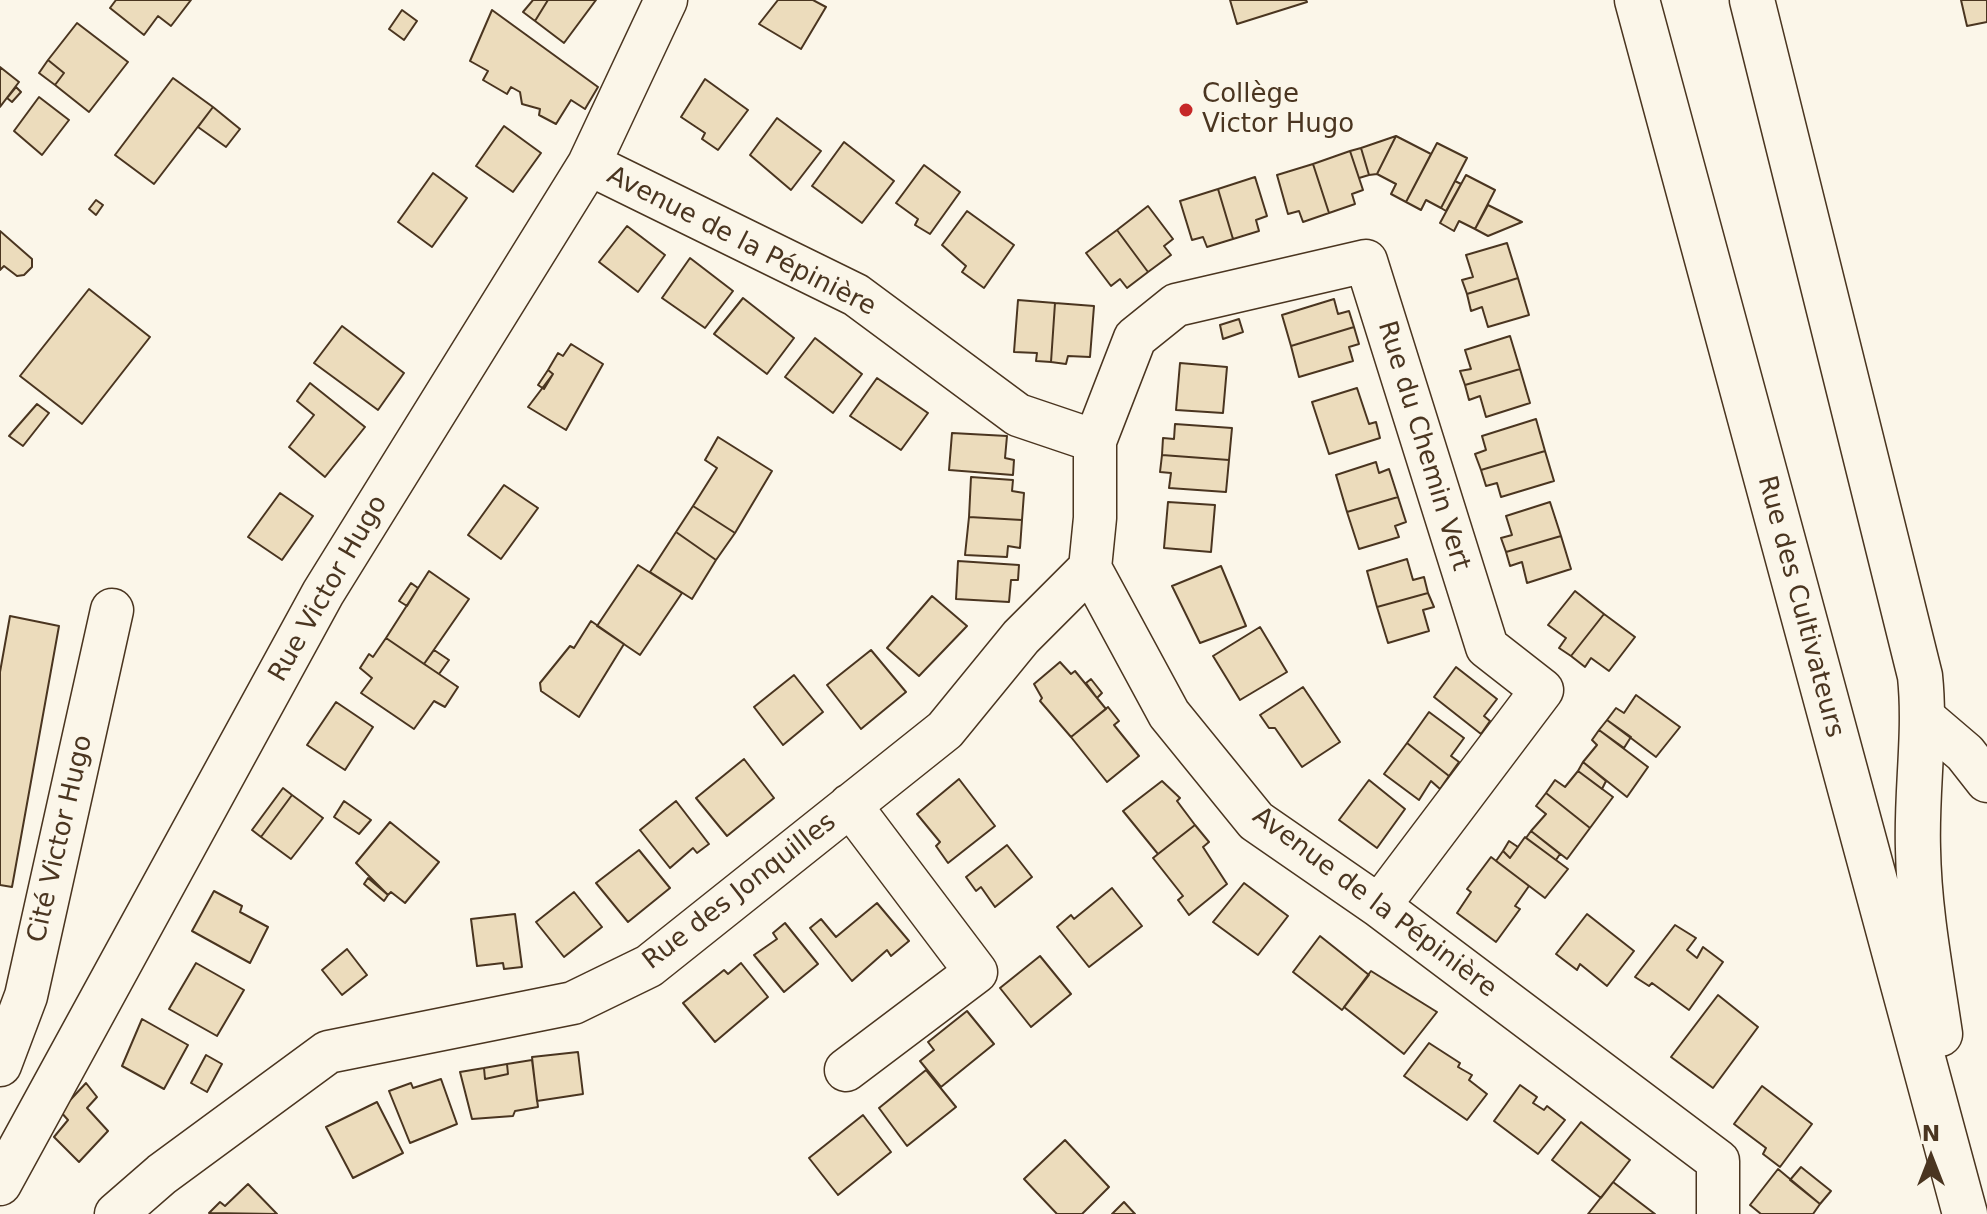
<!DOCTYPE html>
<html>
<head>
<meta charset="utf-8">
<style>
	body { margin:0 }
	#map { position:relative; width:1987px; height:1214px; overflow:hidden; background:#fbf6e9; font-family:"DejaVu Sans",sans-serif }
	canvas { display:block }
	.north { position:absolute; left:1891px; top:1118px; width:80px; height:80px; -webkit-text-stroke:6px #fbf6e9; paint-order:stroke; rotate:0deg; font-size:22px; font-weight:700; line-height:32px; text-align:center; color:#4a3520 }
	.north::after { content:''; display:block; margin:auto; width:28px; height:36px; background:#4a3520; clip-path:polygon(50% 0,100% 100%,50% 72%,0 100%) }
</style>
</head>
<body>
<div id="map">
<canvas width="1987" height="1214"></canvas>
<div class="north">N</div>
</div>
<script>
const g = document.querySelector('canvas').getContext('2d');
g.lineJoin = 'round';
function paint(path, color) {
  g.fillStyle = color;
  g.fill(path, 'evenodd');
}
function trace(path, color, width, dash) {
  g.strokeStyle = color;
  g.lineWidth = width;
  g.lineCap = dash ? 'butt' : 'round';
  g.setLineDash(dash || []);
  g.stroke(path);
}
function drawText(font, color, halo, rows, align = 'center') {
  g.font = font + ' "DejaVu Sans",sans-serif';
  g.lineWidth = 6;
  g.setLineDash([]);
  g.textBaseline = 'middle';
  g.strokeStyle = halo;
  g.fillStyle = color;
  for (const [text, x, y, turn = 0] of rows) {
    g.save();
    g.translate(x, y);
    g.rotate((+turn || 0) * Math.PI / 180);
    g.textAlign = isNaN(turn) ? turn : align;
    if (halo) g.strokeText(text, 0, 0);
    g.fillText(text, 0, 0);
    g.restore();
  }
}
const building = new Path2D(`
	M116,0h75l-20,26 -13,-10 -14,19 -34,-27z
	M533,0h15l-13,21 -12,-9z
	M548,0h48l-32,43 -29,-22z
	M778,0h35l13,7 -25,42 -42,-25z
	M1230,0h76l1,2 -70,22z
	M1961,0h26v22l-20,4z
	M402,10l15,11 -13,19 -15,-11z
	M492,10l106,77 -13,22 -14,-9 -15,24 -17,-9 1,-6 -18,-5 -2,-12 -9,-5 -4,7 -24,-14 5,-9 -18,-10z
	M77,23l51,39 -39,50 -34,-27 9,-12 -16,-13z
	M48,60l16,13 -9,12 -16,-12z
	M0,67l19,15 -19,25z
	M173,78l40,29 -59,77 -39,-29z
	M705,79l43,31 -30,40 -16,-11 3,-6 -24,-16z
	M16,87l5,5 -9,10 -5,-4z
	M39,97l30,23 -27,35 -28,-24z
	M213,107l27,22 -14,18 -28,-20z
	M777,118l44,33 -30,39 -41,-35z
	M504,126l37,27 -28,39 -37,-26z
	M1396,136l-19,38 -8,1 -8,-27z
	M1396,136l35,18 -25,48 -15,-8 5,-10 -19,-10z
	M844,142l50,39 -32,42 -50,-37z
	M1437,143l30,15 -26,50 -15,-8 -5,10 -15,-8z
	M1361,148l8,27 -10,3 -9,-27z
	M1350,151l13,39 -11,4 3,10 -26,9 -16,-49z
	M1313,164l16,49 -26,9 -4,-11 -11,3 -11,-39z
	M924,165l36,27 -30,42 -15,-9 3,-6 -22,-16z
	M433,173l34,25 -35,49 -34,-25z
	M1466,175l29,15 -20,39 -16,-8 -5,10 -14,-8z
	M1255,177l12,39 -11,4 3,11 -26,8 -15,-50z
	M1455,181l6,3 -15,27 -5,-3z
	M1218,189l15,50 -26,8 -4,-10 -11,3 -12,-39z
	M96,200l7,5 -7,10 -7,-6z
	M1488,205l34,17 -34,14 -13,-7z
	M1148,206l25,33 -9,7 7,9 -23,17 -31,-42z
	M967,211l47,34 -30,43 -22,-16 4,-6 -24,-21z
	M627,226l38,29 -27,37 -39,-30z
	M1117,230l31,42 -21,16 -7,-9 -9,7 -25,-33z
	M0,231l32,28v8l-8,8 -7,1 -13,-10 -4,4z
	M1507,243l11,35 -51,16 -5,-14 11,-3 -7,-22z
	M690,258l43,33 -28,37 -43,-30z
	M1518,278l11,37 -41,12 -6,-20 -11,4 -4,-17z
	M89,289l61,48 -68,87 -62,-48z
	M743,298l51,40 -27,36 -53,-40z
	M1334,299l4,15 11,-3 5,16 -63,19 -9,-31z
	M1018,300l37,3 -4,59 -15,-1 1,-8 -23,-1z
	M1055,303l39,3 -4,51 -22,-1 -2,8 -15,-2z
	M1239,319l4,13 -20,7 -3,-14z
	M342,326l62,47 -26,37 -64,-47z
	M1354,327l5,17 -10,3 4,14 -54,16 -8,-31z
	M1510,336l10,33 -55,16 -5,-14 11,-2 -6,-19z
	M815,338l47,36 -29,39 -48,-36z
	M571,344l32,20 -37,66 -38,-23 25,-33 -5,-4 10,-17 5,3z
	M1180,363l47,4 -4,46 -47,-3z
	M1520,369l10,34 -44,14 -6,-21 -11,4 -4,-15z
	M548,370l5,4 -9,15 -6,-4z
	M877,378l51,35 -27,37 -51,-34z
	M310,383l55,44 -40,50 -36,-30 25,-32 -17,-14z
	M1357,388l12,36 7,-2 4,16 -51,16 -17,-52z
	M37,404l12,9 -26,33 -14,-10z
	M1536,419l9,32 -64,19 -6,-16 11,-4 -4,-14z
	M1175,424l57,4 -3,32 -67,-5 1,-17 11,1z
	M952,433l55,3 -2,22 9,2 -1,15 -64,-5z
	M718,437l54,34 -37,62 -42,-27 24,-38 -12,-8z
	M1545,451l9,30 -53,16 -4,-14 -11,3 -5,-16z
	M1162,455l67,5 -3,32 -57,-4 2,-15 -11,-1z
	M1376,462l3,11 10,-4 9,28 -51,15 -11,-37z
	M971,477l42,3 -1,11 12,2 -2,27 -53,-3z
	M504,485l34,23 -37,51 -33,-24z
	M280,493l33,23 -31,44 -34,-23z
	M1398,497l8,25 -11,4 4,11 -40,12 -12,-37z
	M1168,502l47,3 -4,47 -47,-4z
	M1550,502l11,34 -55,16 -5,-14 11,-3 -6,-19z
	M693,506l42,27 -19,27 -40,-28z
	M969,517l53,3 -2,28 -12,-2 -1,11 -42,-2z
	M676,532l40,28 -24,39 -42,-27z
	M1561,536l10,33 -44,14 -5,-21 -12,4 -4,-14z
	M1407,559l6,21 11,-3 4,16 -51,14 -10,-36z
	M958,561l61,4 -1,15h-7l-2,22 -53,-3z
	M638,565l44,28 -42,62 -43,-29z
	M1221,566l25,60 -46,17 -28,-57z
	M429,571l40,28 -45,65 -38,-26z
	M411,583l7,5 -11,18 -8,-5z
	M1575,591l29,23 -33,42 -12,-8 7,-10 -18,-13z
	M1428,593l6,14 -11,3 6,21 -41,12 -11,-36z
	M932,596l35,30 -48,50 -32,-28z
	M1604,614l31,23 -26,34 -18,-13 -6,9 -14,-11z
	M10,616l49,10 -47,261 -12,-2v-213z
	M591,621l33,23 -45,73 -38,-26 -1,-8 30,-37 4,2z
	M1260,627l27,45 -47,28 -27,-44z
	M386,638l72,49 -13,20 -11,-6 -20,28 -53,-36 11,-15 -12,-10 9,-14 4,3z
	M434,650l15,10 -10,14 -15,-10z
	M871,650l35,42 -45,37 -34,-44z
	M1060,662l11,12 4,-3 31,38 -35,28 -31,-36 2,-3 -8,-14z
	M1456,667l41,32 -13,17 6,5 -9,13 -47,-37z
	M794,675l29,37 -40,33 -29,-38z
	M1091,679l11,14 -5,5 -11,-15z
	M1303,687l37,55 -38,25 -27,-39h-6l-9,-13z
	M1636,695l44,32 -24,30 -49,-37 9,-12 8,5z
	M336,702l37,25 -28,43 -38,-25z
	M1108,707l11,14 -5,4 25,31 -32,26 -36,-45z
	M1429,712l35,26 -13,18 8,6 -10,14 -42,-33z
	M1607,720l24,17 -7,11 -25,-18z
	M1599,730l49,37 -21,30 -44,-35 14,-17 -5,-5z
	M1407,743l42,33 -9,13 -9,-8 -12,19 -35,-26z
	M744,759l30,39 -47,38 -31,-38z
	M1583,762l23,19 -4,8 -24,-18z
	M1578,771l35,26 -23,31 -44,-35 9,-13 10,7z
	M959,779l36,47 -47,37 -12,-17 4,-4 -23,-28z
	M1369,780l36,29 -28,39 -38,-28z
	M1162,781l18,17 -3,3 18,24 -37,29 -35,-43z
	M283,788l9,7 -31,42 -9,-7z
	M1546,793l44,35 -23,31 -36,-28 15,-17 -10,-8z
	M292,795l31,23 -32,41 -30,-22z
	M344,801l27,19 -12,14 -25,-17z
	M676,801l33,43 -12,9 -4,-5 -23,20 -30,-38z
	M390,822l49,40 -34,41 -14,-11 -3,3 -32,-32z
	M1195,825l14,17 -6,5 24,37 -38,31 -11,-15 5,-4 -30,-38z
	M1531,831l29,23 -4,6 -30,-22z
	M1525,837l43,32 -23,29 -49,-37 7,-10 7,7z
	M1509,841l9,6 -8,11 -7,-7z
	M1007,845l25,32 -37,30 -14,-20 -5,4 -10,-14z
	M639,850l31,38 -42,34 -32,-39z
	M1491,857l38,29 -14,20 5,3 -24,33 -39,-29 14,-21 -4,-3z
	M368,878l20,17 -4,6 -20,-17z
	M1244,883l44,33 -30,39 -45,-33z
	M1112,888l30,38 -53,41 -32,-40 14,-12 3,4z
	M214,891l28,15 -2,6 28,15 -18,36 -58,-32z
	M574,892l28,35 -38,30 -28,-35z
	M877,903l32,38 -18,15 -4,-6 -35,31 -42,-53 11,-9 15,18z
	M515,914l7,53 -18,2 -1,-6 -26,3 -6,-47z
	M1587,914l47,37 -27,35 -27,-22 -3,6 -21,-16z
	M785,923l33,41 -34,28 -30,-37 23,-16 -4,-6z
	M1675,925l21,13 -9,12 10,8 6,-11 20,15 -34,48 -37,-27 -3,3 -14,-9z
	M1320,936l49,39 -27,35 -49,-38z
	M347,949l20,26 -25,20 -20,-25z
	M1040,956l31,38 -40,33 -31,-39z
	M196,963l48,27 -27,46 -48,-27z
	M741,963l27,34 -53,45 -32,-39 41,-33 4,4z
	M1371,971l66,41 -33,42 -60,-47z
	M1718,995l40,32 -45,61 -42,-31z
	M967,1011l27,33 -53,43 -21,-26 14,-11 -6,-8z
	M142,1019l46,26 -24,44 -42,-23z
	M1429,1043l31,20 -2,4 14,8 -3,5 18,14 -20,26 -63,-44z
	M578,1052l5,42 -46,7 -5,-44z
	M206,1055l16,9 -15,28 -16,-9z
	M532,1060l6,47 -23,4 -2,5 -41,3 -12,-47 24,-4 1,11 23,-5 -1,-10z
	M507,1064l1,10 -23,5 -1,-11z
	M926,1070l30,37 -49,39 -28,-38z
	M441,1079l16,45 -47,19 -21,-52 22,-8 2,5z
	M86,1083l11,14 -10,11 21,23 -29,31 -25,-25 14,-17 -8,-9z
	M1520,1085l17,12 -4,6 11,7 3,-4 18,14 -27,34 -44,-33z
	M1762,1086l50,38 -32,43 -17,-13 3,-6 -32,-24z
	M377,1102l26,51 -50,25 -27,-51z
	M863,1115l28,37 -53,43 -29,-37z
	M1581,1122l49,38 -29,38 -49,-38z
	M1065,1140l44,47 -27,27h-25l-33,-35z
	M1801,1167l30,24 -11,13 -30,-24z
	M1778,1169l42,35 -7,10h-52l-11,-9z
	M1613,1182l42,32h-67z
	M248,1184l29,30 -68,-1 11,-11 5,4z
	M1124,1202l11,12h-23z`);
const minor = new Path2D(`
	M589,164l267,131 162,120 77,26
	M1924,718l41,35 22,28
	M1379,906l163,-216 -55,-43 -121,-386 -190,44 -41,33 -40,103v77l-5,50 79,146 87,107 123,85 339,255v53
	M0,1065l26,-69 86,-386
	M846,1070l130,-98 -126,-167
	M0,1184l323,-591 266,-429 77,-164
	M116,1214l46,-40 166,-122 245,-49 76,-37 296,-236 76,-93 69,-69`);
const major = new Path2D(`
	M1637,0l328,1214
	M1752,0l168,676c6,57 -4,115 -2,173 1,62 13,123 22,185`);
const markers = [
	[1186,110,8,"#c62828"]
];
const poiNames = [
	["Collège",1202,95],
	["Victor Hugo",1202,125]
];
const streetNames = [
	["Avenue de la Pépinière",741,242,27],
	["Rue du Chemin Vert",1423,446,73],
	["Rue Victor Hugo",329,589,-60],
	["Rue des Cultivateurs",1800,607,75],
	["Cité Victor Hugo",61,839,-77],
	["Rue des Jonquilles",740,892,-38],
	["Avenue de la Pépinière",1374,903,37]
];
paint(building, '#ecdcbc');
trace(building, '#4a3520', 2);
trace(minor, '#4a3520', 45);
trace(major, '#4a3520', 47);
trace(minor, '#fbf6e9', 42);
trace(major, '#fbf6e9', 44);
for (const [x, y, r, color] of markers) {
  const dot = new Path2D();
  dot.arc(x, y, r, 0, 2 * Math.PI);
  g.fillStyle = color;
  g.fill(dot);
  trace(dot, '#fbf6e9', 3);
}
drawText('26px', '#4a3520', '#fbf6e9', poiNames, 'left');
drawText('26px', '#4a3520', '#fbf6e9', streetNames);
</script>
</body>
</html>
